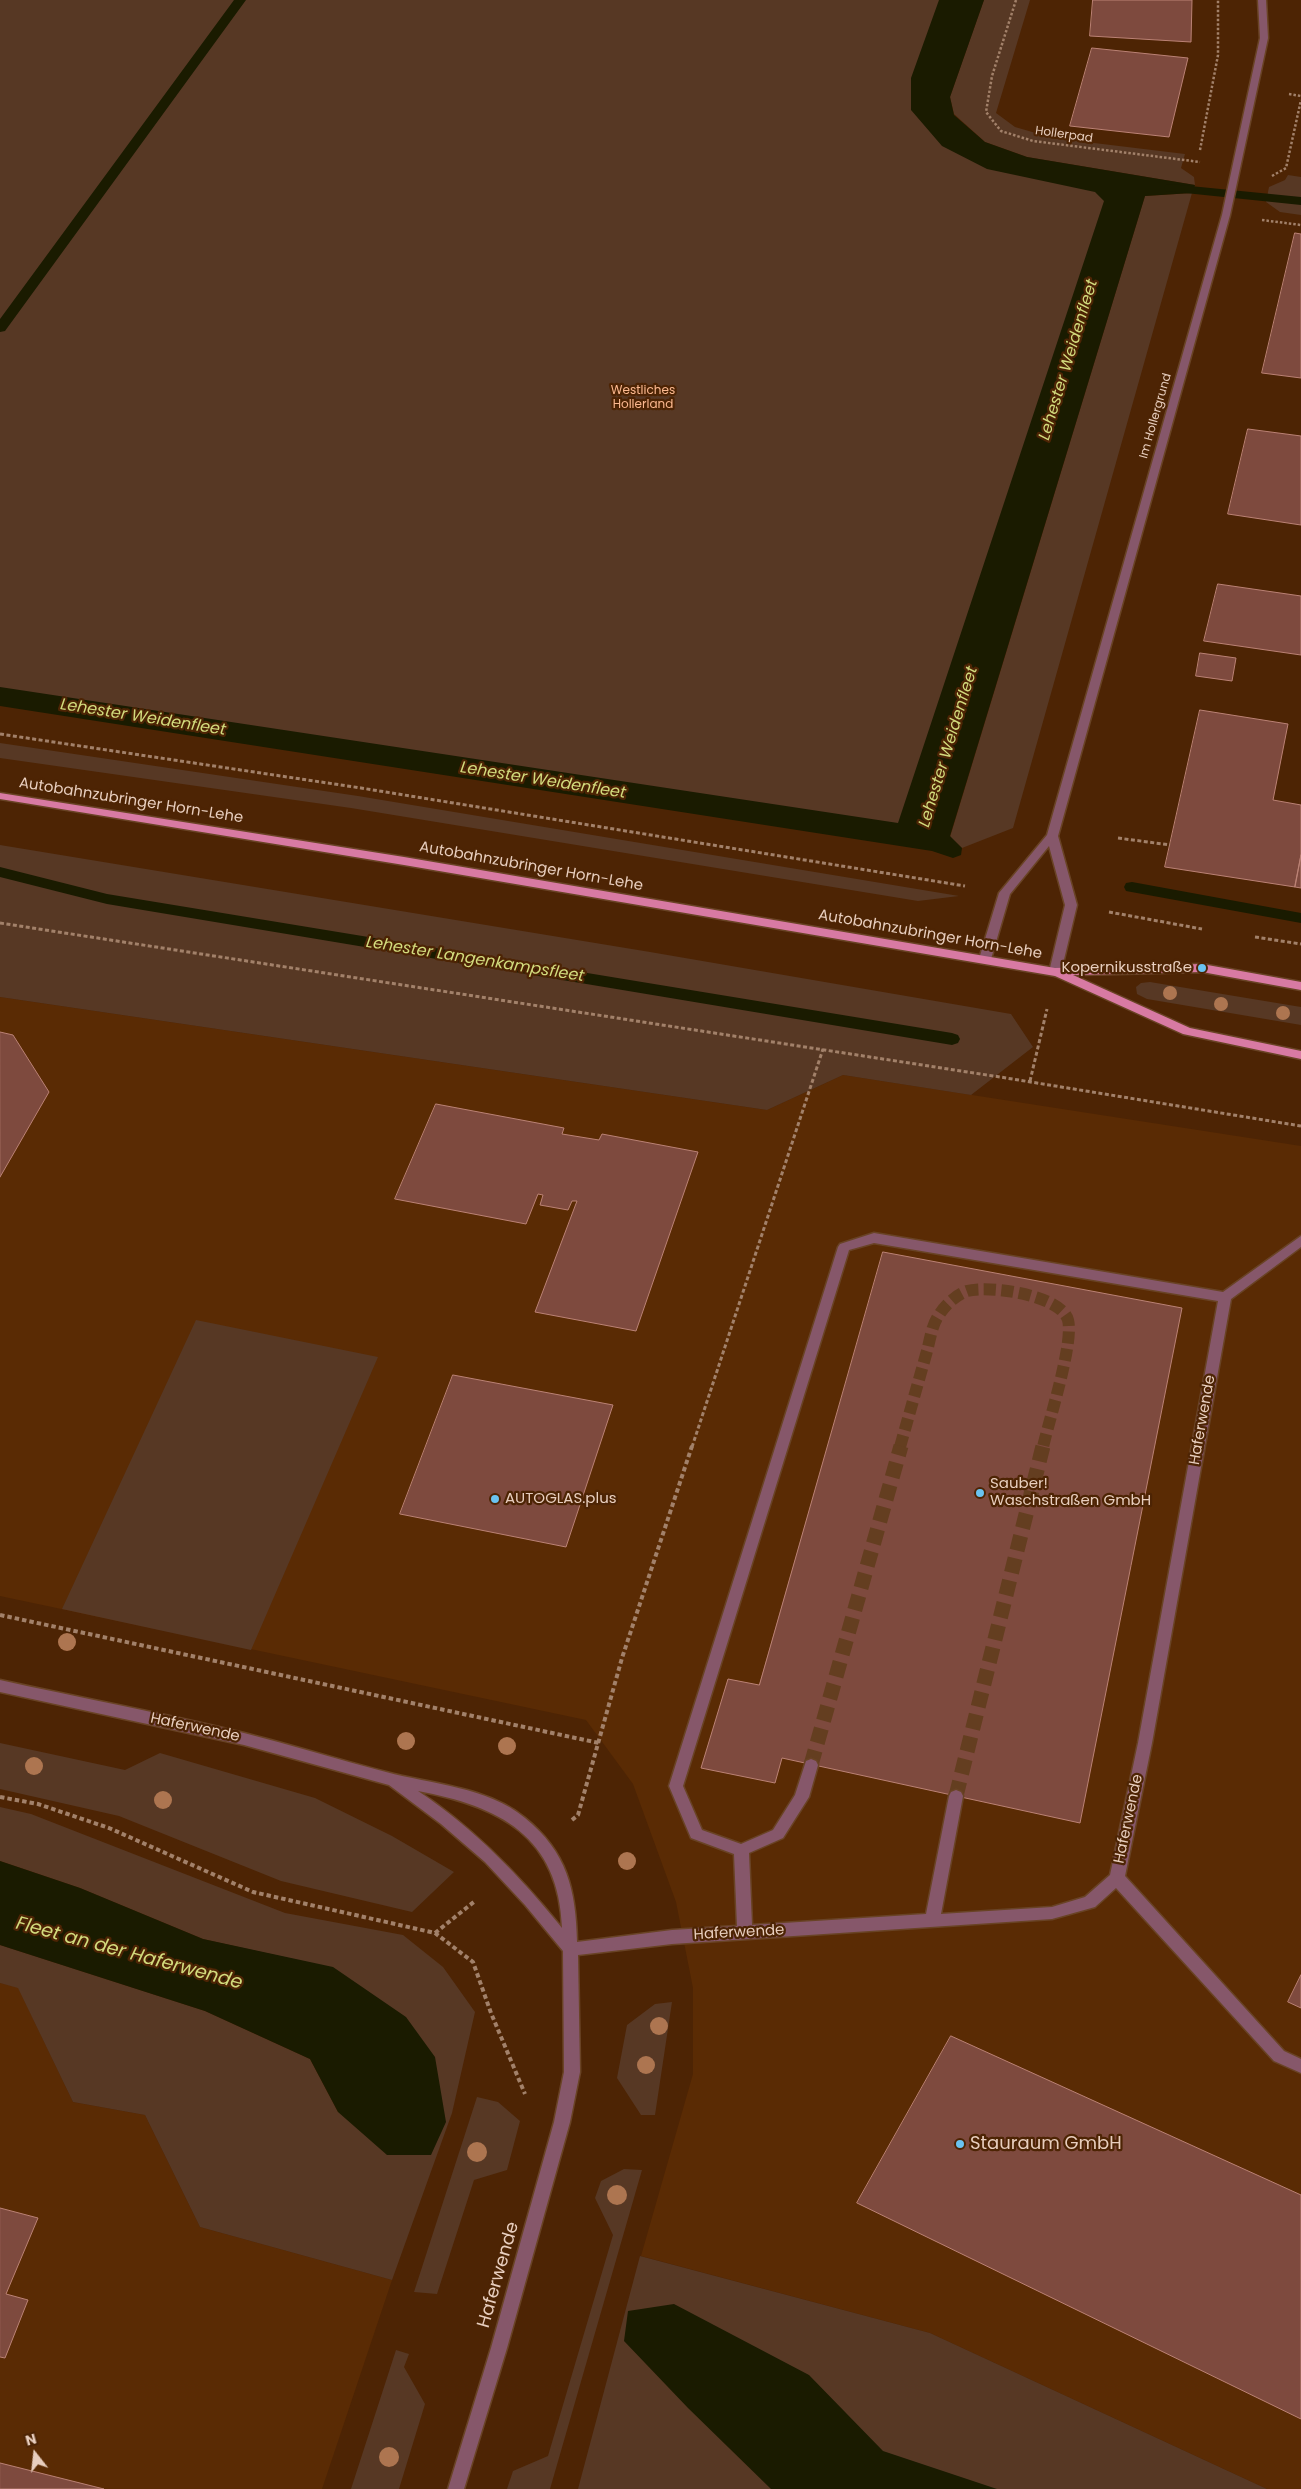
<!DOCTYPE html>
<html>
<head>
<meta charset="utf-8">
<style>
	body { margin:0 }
	#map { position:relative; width:1301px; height:2489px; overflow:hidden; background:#4d2404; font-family:Poppins,sans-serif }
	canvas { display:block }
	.north { position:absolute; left:10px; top:2429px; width:50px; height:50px; -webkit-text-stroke:4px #4d2404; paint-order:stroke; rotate:344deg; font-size:14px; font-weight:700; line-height:20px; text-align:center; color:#e8cebe }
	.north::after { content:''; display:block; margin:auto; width:18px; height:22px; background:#e8cebe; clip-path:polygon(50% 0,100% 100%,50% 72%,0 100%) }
</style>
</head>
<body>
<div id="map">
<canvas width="1301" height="2489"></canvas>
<div class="north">N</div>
</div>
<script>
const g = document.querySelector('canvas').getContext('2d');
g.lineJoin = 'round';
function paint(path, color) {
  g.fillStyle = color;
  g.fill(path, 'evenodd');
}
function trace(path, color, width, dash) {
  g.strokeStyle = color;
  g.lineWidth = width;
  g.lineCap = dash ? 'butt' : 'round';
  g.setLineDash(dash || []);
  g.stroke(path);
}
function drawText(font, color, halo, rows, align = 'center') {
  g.font = font + ' Poppins,sans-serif';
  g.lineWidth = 4.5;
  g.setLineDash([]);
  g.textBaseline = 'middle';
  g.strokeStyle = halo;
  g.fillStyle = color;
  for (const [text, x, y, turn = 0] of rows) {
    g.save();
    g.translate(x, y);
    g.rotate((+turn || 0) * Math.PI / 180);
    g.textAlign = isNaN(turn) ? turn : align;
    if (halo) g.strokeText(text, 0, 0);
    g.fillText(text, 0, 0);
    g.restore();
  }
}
const built = new Path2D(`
	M0,997l767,113 76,-35 458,71v1343h-34l-337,-156 -289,-77 52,-182v-86l-17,-86 -43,-118 -47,-64 -586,-124z
	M0,1983l18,4 55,115 72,13 55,112 192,53 -70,209h-322z`);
const green = new Path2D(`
	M0,0h962l-32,107 30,34 172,49 -212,655 -920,-144z
	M984,0h46l-34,113 19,14 38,11 132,16 -4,14 13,9 1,8 -168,-28 -42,-15 -31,-28 -4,-17z
	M1288,175l13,2v38l-21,-3 -14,-10 3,-15 16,-7z
	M1192,193l-179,635 -51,20 -12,-11 195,-641z
	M0,743l358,53 601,100 -41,5 -567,-93 -351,-50z
	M0,845l650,107 361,62 22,33 -62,48 -128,-20 -76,35 -767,-113z
	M1150,982l151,25v18l-154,-26 -10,-5 -1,-7 5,-4z
	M196,1320l182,37 -127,293 -189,-41z
	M0,1743l125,27 35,-17 155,45 77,38 62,36 -42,40 -131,-31 -162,-65 -119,-27z
	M0,1807l31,7 254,99 118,22 40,32 32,45 -23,101 -60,167 -192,-53 -55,-112 -72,-13 -55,-114 -18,-5v-38l205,66 105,48 28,53 -5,-144 -130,-29 -123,-51 -80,-27z
	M672,2002l-17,113h-14l-24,-37 10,-53 28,-21z
	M477,2097l21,5 22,19 -13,49 -33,10 -37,114 -23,-2z
	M624,2169l18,1 -92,319h-43l6,-18 35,-15 65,-221 -18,-37 6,-17z
	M640,2256l290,77 337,156h-689z
	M396,2350l13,4 -5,13 21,37 -26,85h-48z`);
const water = new Path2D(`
	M939,0h45l-34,97 4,18 31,27 42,15 168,28 -3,8 -47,3 -195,640 12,12 -1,7 -8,3 -21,-7 -932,-145v-19l898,136 206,-622 -9,-9 -108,-23 -45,-23 -31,-36v-32z
	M0,1861l80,27 123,51 130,28 73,50 29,40 11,65 -15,33h-44l-49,-43 -28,-53 -105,-48 -205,-66z
	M674,2304l135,71 74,76 114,38h-226l-83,-81 -64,-67 4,-30z`);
const stream = new Path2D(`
	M234,0h12l-241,331 -5,1v-13z
	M1170,184l131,13v8l-135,-14 -2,-3 2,-3z
	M0,867l107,27 845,139 6,2 2,4 -2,4 -6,2 -845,-141 -107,-27z
	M1132,882l169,31v10l-175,-32 -2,-4 2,-4z`);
const building = new Path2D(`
	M1093,0h99l-1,42 -101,-6z
	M1092,48l96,10 -19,79 -99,-11z
	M1295,233l6,1v144l-39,-5z
	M1248,429l53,7v89l-73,-11z
	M1218,584l83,12v59l-97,-14z
	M1200,653l36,5 -4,23 -36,-5z
	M1200,710l88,14 -15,76 28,5v50l-6,32 -130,-20z
	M1301,855v33l-6,-1z
	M0,1032l13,3 36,57 -49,85z
	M436,1104l128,24 -2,6 37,6 3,-6 96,18 -62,179 -101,-19 42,-111h-5l-4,9 -28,-5 3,-10 -5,-1 -12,30 -131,-25z
	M883,1252l299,56 -102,515 -298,-65 -7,25 -74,-15 27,-89 31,6z
	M453,1375l160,30 -47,142 -166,-33z
	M1301,1975v33l-13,-6z
	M951,2036l350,159v224l-444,-216z
	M0,2208l38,10 -32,76 22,6 -23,58 -5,-1z
	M0,2463l104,26h-104z`);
const minorTunnelFar1 = new Path2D(`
	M900,1447c9,-32 18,-64 27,-96 3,-11 5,-27 12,-36 6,-10 17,-20 28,-24 22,-6 94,4 101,29 6,23 -19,100 -25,127`);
const minorTunnel = new Path2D(`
	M811,1765l90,-319
	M956,1796l87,-350`);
const pathFar2 = new Path2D(`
	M1016,0l-24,76 -6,36 15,19 32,10 167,21
	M1289,94l12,2
	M1200,150l18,-95v-55
	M1272,176l14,-8 15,-68
	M1262,220l39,5`);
const pathFar1 = new Path2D(`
	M0,734l361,54 604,98
	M1118,838l52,7
	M1109,912l93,17
	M0,923l1000,154 301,49
	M1255,937l46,7
	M1030,1081l17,-72
	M692,1447l131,-398`);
const path = new Path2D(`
	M0,1615l599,128
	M0,1797l38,7 71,24 144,64 182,41 38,29 18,51 34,81
	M572,1820l6,-5 44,-157 70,-212
	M435,1933l40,-32`);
const minor = new Path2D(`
	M1258,0h8l2,38 -38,177 -172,621 19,69 -16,67 -6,4 -6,-4 16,-67 -16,-59 -39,48 -19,65 -6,4 -4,-1 -2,-3 20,-66 48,-58 175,-620 38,-177z
	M874,1233l349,59 78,-56v11l-70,52 -79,444 -27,133 159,175 17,8v14l-27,-12 -158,-173 -21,19 -43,12 -380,25 -94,11 2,117 -10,50 -63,226 -43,141h-16l43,-141 63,-226 10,-50 -1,-121 -38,-46 -40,-43 -44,-38 -52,-39 -145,-40 -244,-53v-12c81,18 163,33 244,53 48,12 95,27 142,39 45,12 102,15 139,46 42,34 51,72 52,124l95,-12 65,-4 -3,-72 -43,-16 -22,-52 169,-539 2,-3zM874,1243l344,58 -80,442 -28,132 -25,22 -33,10 -111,7 22,-118 -2,-4 -5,-2 -5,2 -2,4 -23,118 -174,11 -3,-72 34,-15 26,-41 9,-32 -2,-4 -5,-2 -5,2 -11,34 -22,35 -32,14 -39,-14 -19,-44 166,-536zM418,1791c81,15 141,45 144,137 -42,-52 -88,-100 -144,-137z`);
const major = new Path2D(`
	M0,793l404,64 651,111 147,-4 99,18v8l-99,-18 -129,3 117,53 111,23v8l-118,-25 -128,-58 -651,-111 -404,-66z`);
const trees = [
	[1170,993,7],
	[1221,1004,7],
	[1283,1013,7],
	[67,1642,9],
	[406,1741,9],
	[507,1746,9],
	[34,1766,9],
	[163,1800,9],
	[627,1861,9],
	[659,2026,9],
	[646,2065,9],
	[477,2152,10],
	[617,2195,10],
	[389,2457,10]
];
const markers = [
	[1202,968,5,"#6ac3f1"],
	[980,1493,5,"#6ac3f1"],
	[495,1499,5,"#6ac3f1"],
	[960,2144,5,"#6ac3f1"]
];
const farStreetnames = [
	["Hollerpad",1064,135,8],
	["Im Hollergrund",1156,416,-74]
];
const farParknames = [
	["Westliches",643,391],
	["Hollerland",643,405]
];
const streetNames = [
	["Autobahnzubringer Horn-Lehe",131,801,9],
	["Autobahnzubringer Horn-Lehe",531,867,10],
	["Autobahnzubringer Horn-Lehe",930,935,10],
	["Haferwende",1203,1420,-80],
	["Haferwende",195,1728,12],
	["Haferwende",1129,1819,-78],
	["Haferwende",739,1933,-3]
];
const poiNames = [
	["Kopernikusstraße",1192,968,"right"],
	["Sauber!",990,1484],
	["Waschstraßen GmbH",990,1501],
	["AUTOGLAS.plus",505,1499]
];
const waterNames = [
	["Lehester Weidenfleet",1069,360,-73],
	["Lehester Weidenfleet",143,718,9],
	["Lehester Weidenfleet",949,747,-73],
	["Lehester Weidenfleet",543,781,9],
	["Lehester Langenkampsfleet",475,960,9]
];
const nearPoinames = [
	["Stauraum GmbH",970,2144]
];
const nearStreetnames = [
	["Haferwende",499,2275,-74]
];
const nearWaternames = [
	["Fleet an der Haferwende",129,1954,15]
];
paint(built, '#5a2b04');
paint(green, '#573824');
paint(water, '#1a1b00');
paint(stream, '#1a1b00');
paint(building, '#7e4a3e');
trace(building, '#bb8275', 1);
trace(minorTunnelFar1, '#643e20', 12, [12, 5.5]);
trace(minorTunnel, '#643e20', 15, [15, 8]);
trace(minor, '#694325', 3);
trace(major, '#694325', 3);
trace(pathFar2, '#a2816a', 2.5, [2.5, 2]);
trace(pathFar1, '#a2816a', 3, [4, 2.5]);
trace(path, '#a2816a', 4, [4.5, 3]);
paint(minor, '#86576a');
paint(major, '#d87aa3');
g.fillStyle = '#ad7550';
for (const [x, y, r] of trees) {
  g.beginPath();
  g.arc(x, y, r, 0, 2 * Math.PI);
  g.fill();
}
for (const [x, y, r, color] of markers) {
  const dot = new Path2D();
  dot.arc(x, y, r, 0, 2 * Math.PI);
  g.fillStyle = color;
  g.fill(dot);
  trace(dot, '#4d2404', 2);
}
drawText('12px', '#e8cebe', '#4d2404', farStreetnames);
drawText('12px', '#fbb88f', '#4d2404', farParknames);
drawText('15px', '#e8cebe', '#4d2404', streetNames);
drawText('15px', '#e8cebe', '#4d2404', poiNames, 'left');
drawText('italic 16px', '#d2db7d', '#4d2404', waterNames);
drawText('18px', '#e8cebe', '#4d2404', nearPoinames, 'left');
drawText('18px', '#e8cebe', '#4d2404', nearStreetnames);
drawText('italic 19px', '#d2db7d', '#4d2404', nearWaternames);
</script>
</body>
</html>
